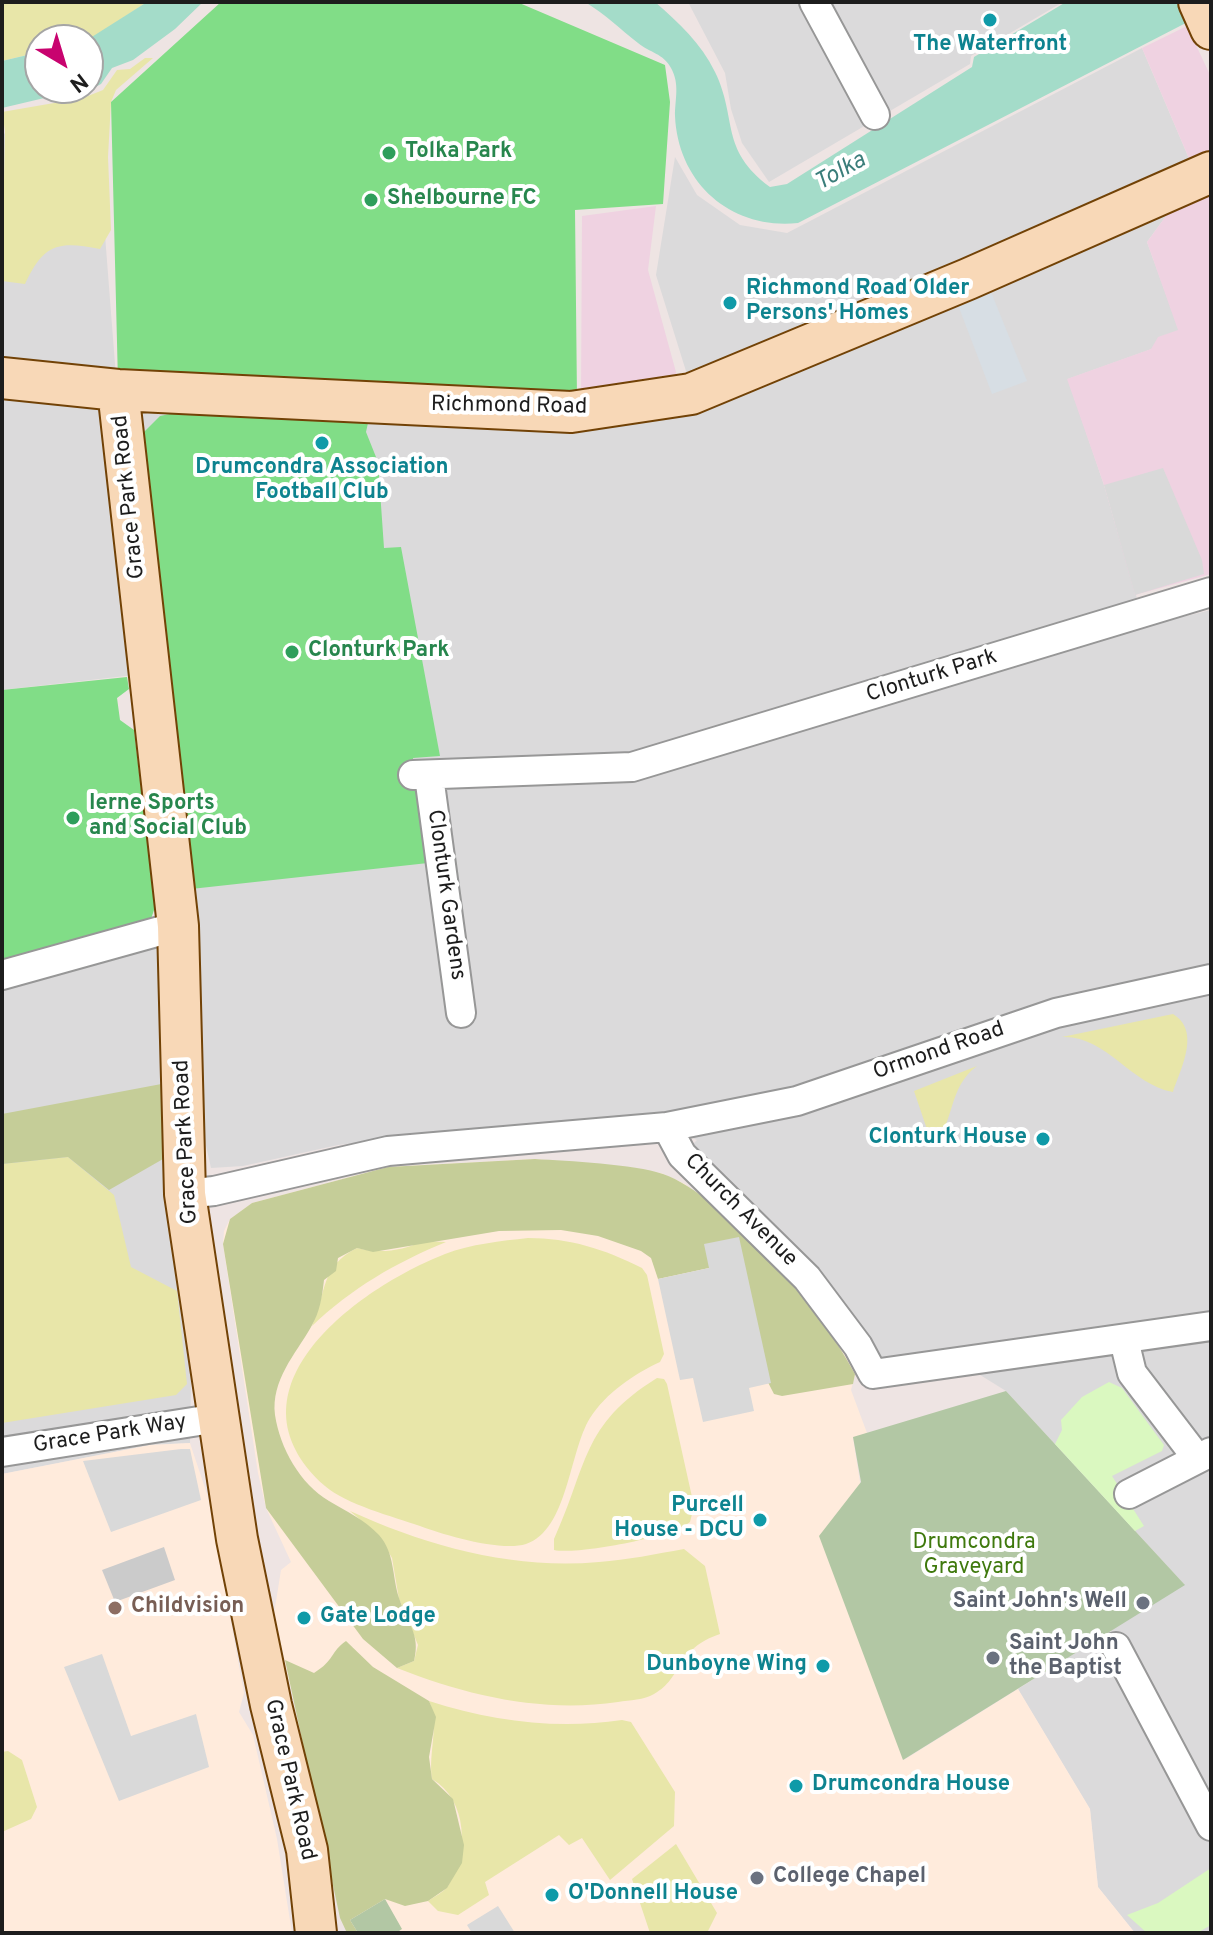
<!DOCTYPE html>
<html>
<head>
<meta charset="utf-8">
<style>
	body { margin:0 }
	#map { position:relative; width:1213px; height:1935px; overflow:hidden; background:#eee4e3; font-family:Overpass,sans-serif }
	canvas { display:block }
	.frame { position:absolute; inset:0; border:4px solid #1d1d1d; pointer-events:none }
	.north { position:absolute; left:24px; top:24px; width:80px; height:80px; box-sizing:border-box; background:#fff; border:2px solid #a5a5a5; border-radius:50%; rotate:142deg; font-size:22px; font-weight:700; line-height:32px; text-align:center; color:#1d1d1d }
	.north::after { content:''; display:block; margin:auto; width:28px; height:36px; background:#c8036f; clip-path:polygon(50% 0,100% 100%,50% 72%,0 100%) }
</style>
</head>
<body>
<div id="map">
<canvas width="1213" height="1935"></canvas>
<div class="frame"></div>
<div class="north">N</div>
</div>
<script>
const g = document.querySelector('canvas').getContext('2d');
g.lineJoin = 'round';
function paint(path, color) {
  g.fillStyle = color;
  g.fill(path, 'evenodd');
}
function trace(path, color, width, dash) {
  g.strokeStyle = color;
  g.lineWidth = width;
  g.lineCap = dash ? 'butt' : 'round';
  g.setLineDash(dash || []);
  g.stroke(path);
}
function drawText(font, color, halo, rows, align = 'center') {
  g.font = font + ' Overpass,sans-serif';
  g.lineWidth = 8;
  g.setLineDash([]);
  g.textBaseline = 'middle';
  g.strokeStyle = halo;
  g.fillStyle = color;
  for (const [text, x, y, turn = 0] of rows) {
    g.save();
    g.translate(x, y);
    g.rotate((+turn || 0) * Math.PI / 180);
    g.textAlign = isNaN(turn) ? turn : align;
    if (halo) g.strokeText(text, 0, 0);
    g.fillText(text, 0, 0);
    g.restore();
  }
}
const residential = new Path2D(`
	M688,2h375l-92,54 -1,8 -201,118 -27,-39 -11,-34 -6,-36z
	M1142,48l54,127 -49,67 32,88 -27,19 -84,30 36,106 41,141 66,-16v1323h-76l-37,-46 -8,-78 -72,-120 166,-105 -178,-193 -42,-26 -91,9 -191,-219 15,-15 -30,-13 -286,13 -43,5 -95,21 -32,2 -20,-90 -21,77 21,227 -1,61 -40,2 -148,29v-505l191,-43 -32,-254 -159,18v-556l94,-15 20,258 579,23 -39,-125 19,-118 22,38 43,30 47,8z`);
const commercial = new Path2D(`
	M1187,26l24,51v497l-76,21 -31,-110 -37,-106 84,-30 7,-12 20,-7 -31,-88 49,-67 -54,-127z
	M656,206l-8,64 31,113 -98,15 1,-182z`);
const education = new Path2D(`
	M535,1159l126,14 24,11 46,38 79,84 33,43 12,25 -4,16 16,43 -14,5 51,322 114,-71 72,120 8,78 37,46h-788l-73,-319 7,-44 10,-8 -25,-54 -8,-35 -35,-229 1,-13 6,-12 22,-16 136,-36z
	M190,1443l18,54 36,196 -5,19 14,23 24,104 15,94h-290v-459l148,-29z`);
const religious = new Path2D(`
	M164,1547l11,33 -60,22 -13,-32z`);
const grass = new Path2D(`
	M2,2h145l-53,35 -54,3v12l-38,9z
	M145,58h8l-37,32 -5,12 -3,55 3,73 -11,19c-43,-9 -57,-4 -75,35l-23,-3 3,-150 -3,-19 81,-14 20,-8 14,-20 13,-1z
	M1173,1014c28,17 8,54 0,78 -43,-8 -67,-57 -111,-55z
	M977,1066c-29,21 -22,56 -44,81l-19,-56z
	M68,1157l46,38 17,72 46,24 10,93 -11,11 -174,28v-259z
	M528,1238c42,0 76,11 114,30l5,7 17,79 -4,8c-26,12 -54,31 -70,56 -21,34 -22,112 -64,126 -25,8 -82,-9 -106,-18 -26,-9 -75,-22 -95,-40 -107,-96 33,-198 120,-232 26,-10 56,-13 83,-16z
	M423,1241l23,1c-51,21 -94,46 -134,84 15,-35 8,-59 45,-78 21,6 46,3 66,-7z
	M657,1378l7,1 3,5 27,122 -4,16c-18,15 -112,33 -136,28v-11c34,-74 27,-114 103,-161z
	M350,1511c77,35 163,59 249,51 28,-2 57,-8 85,-13l21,17 15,68c-45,15 -37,44 -66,60 -10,6 -24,6 -36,8 -76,11 -150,-6 -221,-34l17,-7 4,-16 -19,-46 -7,-41 -13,-22z
	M429,1701c63,20 127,29 193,19l9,2 44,70 -1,34 -64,54 -28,-42 -13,7 -10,-10 -74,47 4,13 -31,20 -20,-4 -10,-10c6,-4 16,-9 20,-15 21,-33 20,-86 -16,-107 -4,-27 8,-53 -3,-78z
	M8,1751l14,9 15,47 -6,12 -29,13v-80z
	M676,1844l41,69 -10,20h-57l-18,-54z`);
const forest = new Path2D(`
	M172,1082l-2,73 -61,35 -41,-33 -66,7v-50z
	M535,1159c33,2 99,5 128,15 61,21 163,142 192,200l-2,10 -71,12 -8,-2 -65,-126 -51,11 -7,-21 -10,-7 -43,-15 -37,-6 -62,1 -126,21 -16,-4 -19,10 -2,13 -12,9c-2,17 -4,32 -13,47 -16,28 -40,53 -36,88 5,33 25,69 54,86 17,10 36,19 50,34 16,18 13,42 20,63 8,25 22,36 15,63l-17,7 -34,-29 -97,-131 -43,-264 7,-25 22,-16 136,-36z
	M346,1641l27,26 56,34 7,16 -7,40 3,22 21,20 11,46 -2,18 -15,25 -19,13 -23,5 -20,-7 -35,21 8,13h-11l-7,-15 -55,-258 29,13c21,-13 16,-21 32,-32z`);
const cemetery = new Path2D(`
	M1006,1391l179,194 -282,175 -84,-224 42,-54 -8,-45z
	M385,1899l17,30 -6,4h-38l-8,-13z`);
const park = new Path2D(`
	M1109,1382l13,6 42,57 -2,6 -50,25 32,50 -9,5 -80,-87 7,-14 -1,-10 21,-23z
	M1211,1868v57l-14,8h-50l-20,-18 31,-12z`);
const pitch = new Path2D(`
	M221,2h296l148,63 5,37 -7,102 -88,6 2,189 -459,-17 -7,-280z
	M189,410l179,13 -2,9 12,30 6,86 17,-1 39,209 -27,2 15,105 -237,26 -50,-454 19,-19z
	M127,677l2,12 -12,9 3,22 14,10 21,177 -6,18 -147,44v-279z`);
const parking = new Path2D(`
	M1163,468l39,92 2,14 -69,21 -31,-110z
	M739,1237l32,146 -22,5 5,23 -51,11 -10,-44 -13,2 -22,-101 51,-11 -5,-24z
	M181,1449h9l11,51 -90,32 -28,-71z
	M102,1654l29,82 65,-22 13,53 -90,34 -55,-134z
	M498,1906l17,27h-43l-5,-8z`);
const plaza = new Path2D(`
	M991,292l36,89 -35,13 -34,-89z`);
const water = new Path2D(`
	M147,2h56l-28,27 -42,31 -21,8 -11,16 -17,9 -27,2 -55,13v-47l38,-9v36h48l-1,-48z
	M585,2h70c24,21 46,41 60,70 23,47 4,77 55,115l17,-3 185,-117 2,-10 92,-55h145l-4,10 -27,14 -382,197c-66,7 -120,-39 -123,-107 0,-17 5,-32 -4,-48 -8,-15 -21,-15 -33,-25 -18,-14 -33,-29 -53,-41z`);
const street = new Path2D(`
	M814,2l61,113
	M413,775l219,-8 579,-175
	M429,776l32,237
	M2,975l176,-49
	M667,1127l130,-26 259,-88 155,-34
	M185,1194l29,-3 174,-40 279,-24 15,28 125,123 51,68 15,28 338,-48
	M1124,1340l8,33 65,85
	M2,1452l216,-34
	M1129,1494l82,-42
	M1116,1647l95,179`);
const secondary = new Path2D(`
	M1199,2l12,27
	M2,378l116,12 453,22 120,-18 277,-115 243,-107
	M118,390l60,536 7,268 52,345 34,166 36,145 9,83`);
const markers = [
	[990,20,8,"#0f9aa8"],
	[389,153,8,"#2e9e5b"],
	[371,200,8,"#2e9e5b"],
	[730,303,8,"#0f9aa8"],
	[322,443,8,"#0f9aa8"],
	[292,652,8,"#2e9e5b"],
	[73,818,8,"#2e9e5b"],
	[1043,1139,8,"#0f9aa8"],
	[760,1520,8,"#0f9aa8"],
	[1143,1603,8,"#6b7280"],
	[115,1608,8,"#8d6e63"],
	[304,1618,8,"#0f9aa8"],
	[993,1658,8,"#6b7280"],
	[823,1666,8,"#0f9aa8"],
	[796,1786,8,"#0f9aa8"],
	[757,1878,8,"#6b7280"],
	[552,1895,8,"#0f9aa8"]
];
const cultureNames = [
	["The Waterfront",990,46,"center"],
	["Richmond Road Older",746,290],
	["Persons' Homes",746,315],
	["Drumcondra Association",322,469,"center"],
	["Football Club",322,494,"center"],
	["Clonturk House",1027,1139,"right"],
	["Purcell",744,1507,"right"],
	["House - DCU",744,1532,"right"],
	["Gate Lodge",320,1618],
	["Dunboyne Wing",807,1666,"right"],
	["Drumcondra House",812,1786],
	["O'Donnell House",568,1895]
];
const leisureNames = [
	["Tolka Park",405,153],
	["Shelbourne FC",387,200],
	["Clonturk Park",308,652],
	["Ierne Sports",89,805],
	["and Social Club",89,830]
];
const streetNames = [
	["Richmond Road",509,407,1],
	["Grace Park Road",130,497,-96],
	["Clonturk Park",932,677,-17],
	["Clonturk Gardens",445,895,82],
	["Ormond Road",939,1052,-19],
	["Grace Park Road",187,1142,-93],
	["Church Avenue",740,1211,45],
	["Grace Park Way",110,1435,-9],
	["Grace Park Road",289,1780,77]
];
const parkNames = [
	["Drumcondra",974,1544],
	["Graveyard",974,1569]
];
const worshipNames = [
	["Saint John's Well",1127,1603,"right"],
	["Saint John",1009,1645],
	["the Baptist",1009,1670],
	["College Chapel",773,1878]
];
const educationNames = [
	["Childvision",131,1608]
];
const waterNames = [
	["Tolka",841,173,-29]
];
paint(residential, '#dbdadb');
paint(commercial, '#efd2e1');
paint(education, '#ffebdc');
paint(religious, '#cbcbcb');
paint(grass, '#e8e6a9');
paint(forest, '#c5cd98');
paint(cemetery, '#b2c7a4');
paint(park, '#daf8c0');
paint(pitch, '#81dd87');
paint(parking, '#d9d9d9');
paint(plaza, '#d7dee4');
paint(water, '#a4dcc9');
trace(street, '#979797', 32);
trace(secondary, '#724206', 44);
trace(street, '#fff', 28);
trace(secondary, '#f8d8b7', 40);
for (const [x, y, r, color] of markers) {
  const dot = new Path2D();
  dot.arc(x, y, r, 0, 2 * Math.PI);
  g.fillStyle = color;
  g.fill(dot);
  trace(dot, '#fff', 3);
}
drawText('bold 22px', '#0d838f', '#fff', cultureNames, 'left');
drawText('bold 22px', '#27864d', '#fff', leisureNames, 'left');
drawText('22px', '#1d1d1d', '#fff', streetNames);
drawText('22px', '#3f790d', '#fff', parkNames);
drawText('bold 22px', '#5b616d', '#fff', worshipNames, 'left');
drawText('bold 22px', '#785e54', '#fff', educationNames, 'left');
drawText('italic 24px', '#3a7d7a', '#fff', waterNames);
</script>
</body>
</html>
